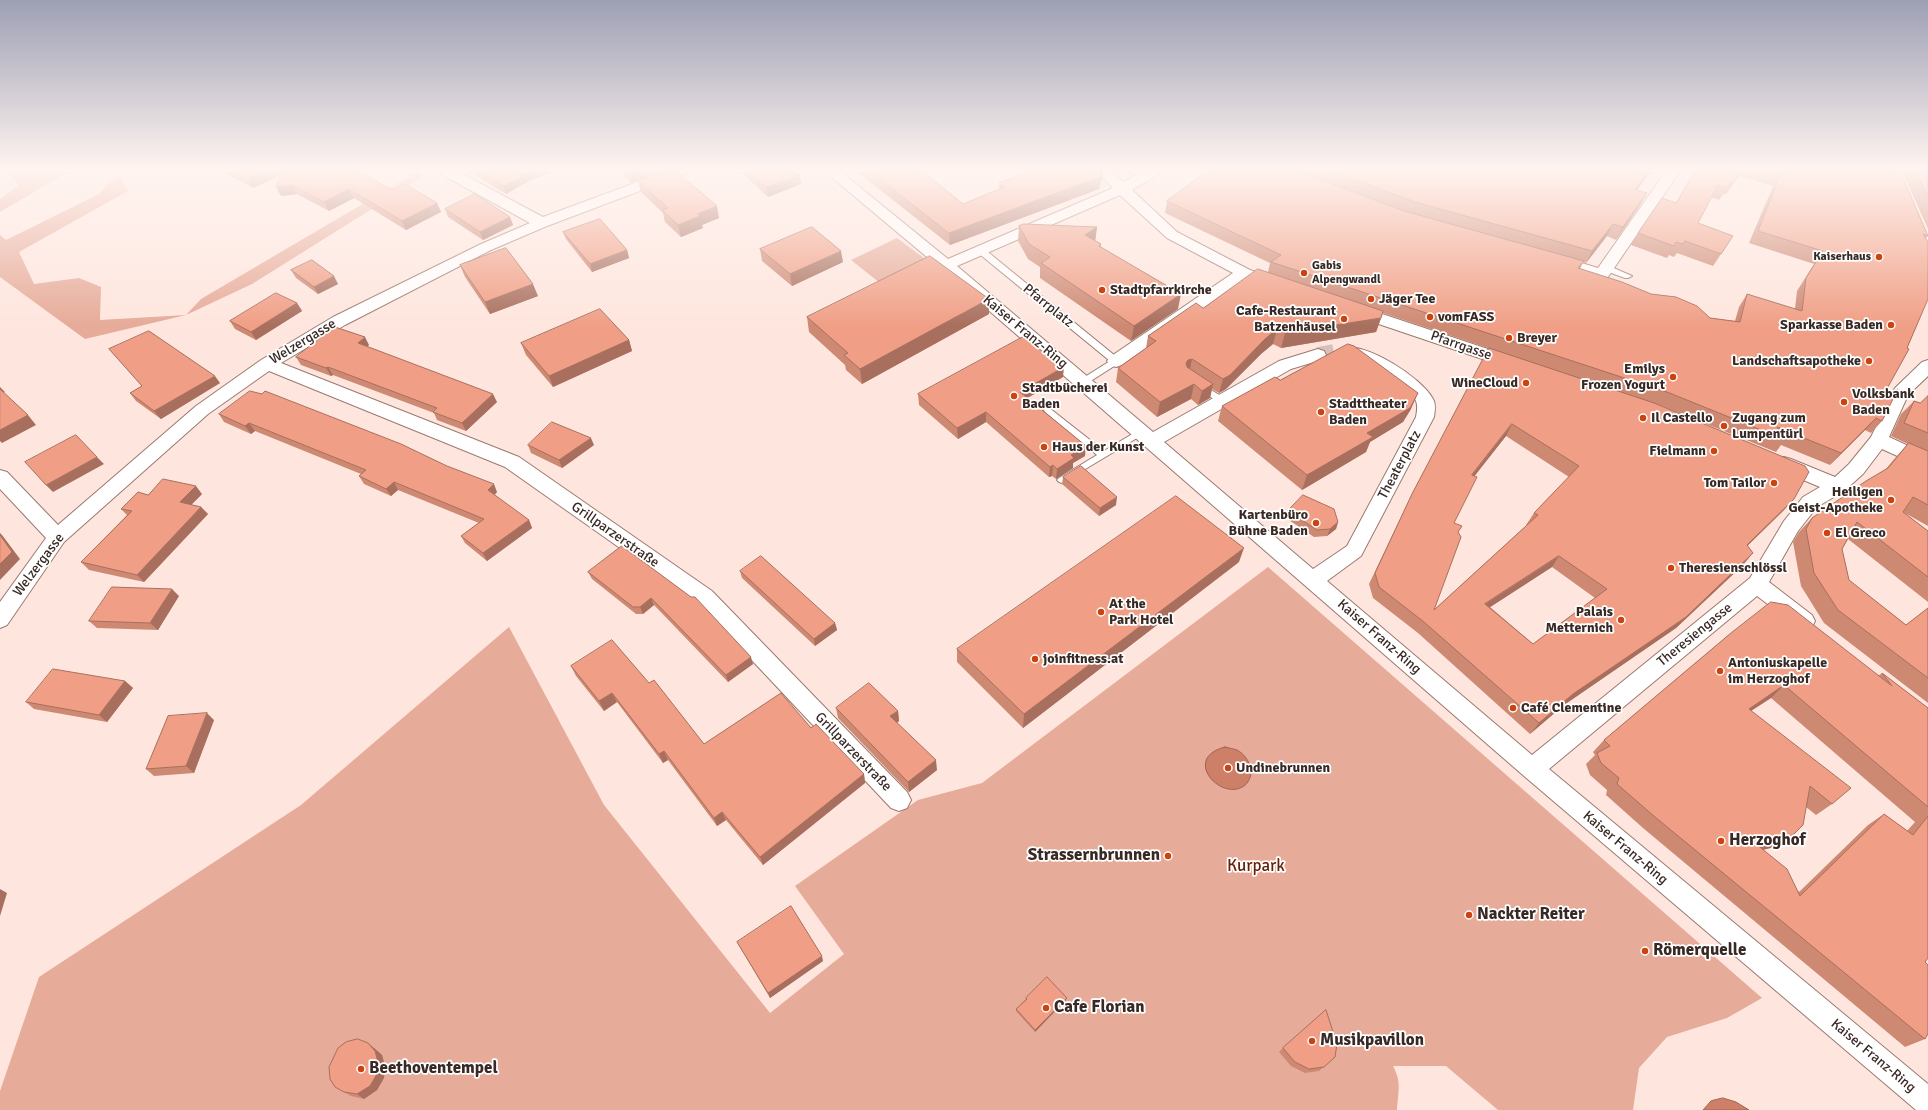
<!DOCTYPE html>
<html>
<head>
<meta charset="utf-8">
<style>
	body { margin:0 }
	canvas { display:block; background:#fee6de }
</style>
</head>
<body>
<canvas width="1928" height="1110"></canvas>
<script>
const g = document.querySelector('canvas').getContext('2d');
g.lineJoin = 'round';
function paint(path, color) {
  g.fillStyle = color;
  g.fill(path, 'evenodd');
}
function trace(path, color, width, dash) {
  g.strokeStyle = color;
  g.lineWidth = width;
  g.lineCap = dash ? 'butt' : 'round';
  g.setLineDash(dash || []);
  g.stroke(path);
}
function drawText(font, color, halo, rows, align = 'center') {
  g.font = font + ' Signika,sans-serif';
  g.lineWidth = 3.5;
  g.setLineDash([]);
  g.textBaseline = 'middle';
  g.strokeStyle = halo;
  g.fillStyle = color;
  for (const [text, x, y, turn = 0] of rows) {
    g.save();
    g.translate(x, y);
    g.rotate((+turn || 0) * Math.PI / 180);
    g.textAlign = isNaN(turn) ? turn : align;
    if (halo) g.strokeText(text, 0, 0);
    g.fillText(text, 0, 0);
    g.restore();
  }
}
const green = new Path2D(`
	M7,171h63l-70,41v-13l19,-14z
	M417,172l6,5 -171,107 -66,31 -101,24 -85,-62v-42l6,5 93,-46 19,-20 10,17 -109,61 15,32 45,-6 22,9 -1,33 86,-5 15,-16z
	M897,238l35,26 -47,23 -34,-27z
	M1268,567l494,431 -35,20 -60,19 -28,31 -6,42h-135l-52,-44h-53c9,17 5,24 4,44h-1397v-19l39,-114 262,-172 208,-178 95,178 166,208 74,-59 -49,-68 123,-86 64,-17z`);
const water = new Path2D(`
	M1225,747c4,1 9,2 12,3 13,7 20,26 7,36 -23,16 -63,-28 -19,-39z
	M1723,1098l13,4 13,8h-46l8,-9z`);
const streetTunnel = new Path2D(`
	M1318,355l22,-4`);
const lane = new Path2D(`
	M977,248h6l136,111 1,2 -1,2 -33,21h-6l-1,-2 1,-2 30,-19 -133,-109z
	M1603,266h6l23,10 -4,2h-3l-22,-8z
	M1201,384l25,15 1,2 -1,2h-6l-22,-14 -1,-2z
	M1048,407l56,44 35,-21h6l2,2 -85,51 -3,-1 -2,-2 2,-2 38,-23 -52,-43 -1,-2 1,-2z`);
const street = new Path2D(`
	M439,171h18l86,46 124,-46h20l-2,3 -138,52 -56,24 -146,75 -64,38 238,94 193,134 195,201 4,8 -4,8 -8,3 -8,-3 -193,-205 -193,-136 -236,-96 -61,43 -144,128 -57,83 -7,3v-26l46,-64 -46,-49v-19l7,2 51,53 138,-119 65,-46 72,-43 148,-73 49,-21 -89,-49z
	M824,171h16l108,88 165,-71 -17,-17h15l13,11 20,-11h17l-2,3 -27,16 45,42 73,38 31,11 2,3 -2,3 -6,2 -29,-10 -124,86 -6,2 -6,-2 -3,-4 3,-4 123,-84 -66,-35 -47,-43 -163,71 196,166 126,-71 39,-12 6,2 2,4 -2,4 -33,10 -127,73 149,127 34,-23 69,-129c1,-5 2,-11 0,-16 -6,-15 -39,-31 -53,-38 -8,-3 -18,-4 -22,-11l2,-4c23,-6 79,30 90,51 3,5 2,12 1,18l-73,139 -34,25 205,174 218,-177 34,-57 19,-24 17,-10 -43,-18 -2,-5 2,-5 7,-2 7,2 44,18 14,-13 22,-27 24,-49 27,-26 6,-2v16l-20,19 -19,42 39,18v15l-46,-21 -19,25 -19,17 -27,16 -19,24 -29,51 43,33 3,6 -3,6 -7,3 -7,-3 -41,-31 -208,173 379,315v26h-12l-392,-334 -584,-508z
	M1666,171h14l-72,106 -6,2 -53,-16 -2,-3 2,-3 6,-2 43,13z
	M1355,305l163,54 3,4 -3,4 -6,2 -6,-2 -157,-53 -2,-4 2,-4z`);
const wall = new Path2D(`
	M221,171h138l33,19 45,13 4,9 -35,18 -52,-32 -25,13 -32,-17 -16,2v-21l-28,13z
	M468,171h86l-23,9 -25,14z
	M622,171h41l-32,12 -8,-8z
	M740,171h55l6,13 -33,13z
	M856,171h66l41,33 36,-15v-6l104,-12 -1,8 -3,10 -149,56z
	M1120,171h13l-2,2z
	M1208,171h443l-14,19 10,3 -7,12 -24,35 -9,-4 -21,27 -3,-1 -3,7 130,49 25,3 4,-14 8,-13 48,15 2,-18 17,-27 -65,-21 24,-57 -34,-10 -13,18h-3l-4,6 -8,-3 -13,26 35,13 -20,30 -36,-13 -3,4 -5,-2 -2,3 -36,-13 7,-12 38,-30 19,-32h205l28,65 -2,2 -42,156 -2,27 -11,12 -6,-3 -35,35 -49,-20 -5,7 -117,-47 -276,-92 -7,19 -95,16 -8,-4 -12,10 -35,35 -7,4 -7,-4 -2,9 -12,7 -7,-6 -34,18 -41,-35 2,-14 28,-20 2,-12 55,-28 65,-36 2,-9 -105,-50 2,-12z
	M1902,171h26v58z
	M638,181l81,37 -17,7 1,3 -22,9 -16,-15 -2,-9 -22,-21z
	M445,209l65,8 3,8 -30,15 -35,-23z
	M1019,226l78,1 -2,14 6,3v3l77,62 -47,32 -91,-63v-11l-12,-8 -10,-18z
	M563,232l64,18 2,8 -37,14 -26,-33z
	M760,249l83,13 -51,24 -30,-25z
	M460,265l78,31 -48,18 -25,-37z
	M291,270l47,14 -20,10 -22,-16z
	M297,303l5,8 -46,29 -21,-11 -5,-8z
	M989,314l-127,70 -16,-14 -1,-5 -36,-33 -2,-15z
	M629,340l3,11 -79,36 -27,-32 -5,-12z
	M369,345l-2,2 130,55 -31,29 -29,-11 -3,-7 -101,-38 -2,1 -30,-11 -5,-8z
	M1489,348l305,151 -11,12 -36,35 -4,19 -67,63 -112,77 -34,29 -112,-101 -45,-35 -4,-14 43,-90zM1506,436l63,41 -35,36 -8,12h1l-93,85 24,-77 -4,-10 20,-47zM1552,567l43,31 -62,46 -43,-37z
	M109,349l111,34 -59,36 -25,-18 -6,-8 12,-7z
	M1063,377l-36,21 58,58 -12,7v5l-17,11 -4,-3 -3,1 -63,-55 -28,17 -39,-34 -1,-11z
	M1280,380l131,29 -8,13 -33,20 -4,10 -64,38 -84,-69 4,-15z
	M1928,396v130l-25,-14 25,19v71l-80,-63 -6,10 7,31 57,45 22,-17v95l-104,-80 -23,-37 -8,-44 6,-10 13,-14 73,-48 11,-13 12,-13 -17,-8 10,-22 13,-13 6,2z
	M219,414l278,78 -3,3 35,25 3,8 -45,33 -22,-18 -4,-7 18,-13 -81,-33 -7,6 -27,-12 -5,-8 2,-2 -106,-43 -4,3 -27,-12z
	M528,445h66l-32,23 -31,-15z
	M1063,477l53,28 -17,11 -37,-32z
	M202,494l-11,11 10,2 7,7 -64,68 -55,-12 -8,-8 46,-47 -6,-6 27,-14z
	M1288,511l50,11 -2,7 -9,7 -13,1 -28,-19z
	M622,546l131,118 -25,18 -74,-77 -11,9h-7l-44,-35 -4,-7z
	M1239,562l-216,166 -66,-66v-13z
	M740,571l95,52 2,7 -22,16 -73,-68z
	M179,596l-21,34 -61,-2 -8,-7z
	M1731,633l147,43 4,-3 46,35v250l-3,4v77l-20,8 -262,-219 -37,-33 1,-5 -17,-15 -4,-11 9,-9 -2,-3 11,-12zM1771,698l144,124 -8,9 -23,-17 -16,11 -69,67 -36,-42 15,-4 28,-39 10,8 16,-11 -81,-93z
	M571,666l78,17 55,61 107,-16 53,46 1,9 -102,82 -37,-45 -9,6 -49,-66 -5,3 -46,-61 -13,9 -28,-35z
	M125,681l8,7 -26,34 -73,-13 -8,-7z
	M836,708l62,3 1,10 -2,2 40,47 -28,22 -71,-74z
	M214,720l-20,53 -40,3 -8,-7z
	M737,942l86,19 -53,37 -30,-51z
	M1026,998h41l-1,2 -31,32 -19,-21v-2l9,-9z
	M374,1048l8,7 3,11 -1,12 -7,12 -13,9 -13,-3 -7,-4z
	M1283,1048l52,9 -16,14 -14,2 -14,-7 -12,-14z`);
const shadedWall = new Path2D(`
	M264,171h24l-35,17 -5,-9z
	M532,171h22l-23,9 -25,14 -2,-8z
	M640,171h23l-32,12 -2,-8z
	M1102,171h1l-1,8 -3,10 -149,56 -1,-12z
	M1649,171h2l-22,30 6,-12z
	M1741,171h1l-3,5 -13,18 7,-12z
	M800,175l1,9 -33,13 -2,-10z
	M292,185l5,9 -16,2 -5,-9z
	M349,189l5,9 -25,13 -5,-9z
	M1647,193l-7,12 -24,35 7,-13z
	M437,203l4,9 -35,18 -4,-9z
	M717,206l2,12 -17,7 1,3 -22,9 -3,-12 20,-11z
	M510,217l3,8 -30,15 -3,-8z
	M1613,224l-6,12 -21,27 6,-12z
	M1097,227l-2,15 -10,-7z
	M627,250l2,8 -37,14 -2,-8z
	M841,251l2,11 -51,24 -2,-12z
	M334,276l4,8 -20,10 -4,-7z
	M533,284l5,12 -48,18 -5,-12z
	M1181,294l-3,15 -47,32 3,-15z
	M989,299v15l-127,70 -2,-15z
	M297,303l5,8 -46,29 -5,-8z
	M1381,318l-5,14 -95,16 4,-15z
	M1277,329l-4,15 -12,10 -35,35 -7,4 4,-14 42,-40z
	M365,337l4,8 -7,6 -4,-8z
	M629,340l3,11 -79,36 -4,-11z
	M1192,359l-3,15 -3,-11 2,-3z
	M328,367l5,8 -2,1 -5,-8z
	M1064,367l-1,10 -44,26 1,-11z
	M215,376l5,7 -59,36 -7,-8z
	M1194,384l-3,15 -34,18 3,-15z
	M1213,384l-3,14 -12,7 4,-14z
	M0,387l5,5 -2,1 -3,-3z
	M1418,393l-7,16 -8,13 -33,20 -4,10 -64,38 5,-15 60,-42z
	M493,394l4,8 -31,29 -4,-8z
	M986,412v10l-28,17 -1,-11z
	M28,415l8,10 -34,18 -2,-2v-11z
	M1876,418l-11,12 -35,35 11,-12z
	M249,423l6,8 -4,3 -6,-8z
	M1512,424l-6,12 -40,51 6,-12z
	M591,438l3,7 -32,23 -3,-8z
	M1086,446l-1,10 -12,7v5l-17,11 1,-10 14,-14z
	M97,457l7,7 -51,28 -7,-7z
	M1053,465l-1,11 -3,1 1,-10z
	M394,482l4,8 -7,6 -5,-7z
	M494,484l3,8 -5,6 -4,-8z
	M196,486l6,8 -16,16 -6,-8z
	M1117,497l-1,8 -17,11 1,-8z
	M1794,499l-11,12 -47,46 11,-12z
	M201,507l7,7 -64,68 -7,-7z
	M529,520l3,8 -45,33 -4,-8z
	M1338,522l-2,7 -9,7 3,-7z
	M0,533l2,2 18,24 -20,21z
	M1244,548l-5,14 -216,166 1,-14z
	M1753,553l-10,12 -67,63 -112,77 -34,29 9,-11 34,-29z
	M1559,556l-7,11 -74,48 7,-11z
	M172,589l7,7 -21,34 -8,-7z
	M651,598l3,7 -11,9 -3,-7z
	M835,623l2,7 -22,16 -1,-7z
	M751,657l2,7 -25,18 -2,-7z
	M125,681l8,7 -26,34 -8,-7z
	M1784,685l-13,13 -36,23 14,-12z
	M612,693l5,9 -13,9 -5,-10z
	M898,711l1,10 -8,6 -1,-11z
	M207,713l7,7 -20,53 -8,-7z
	M664,751l4,9 -5,3 -4,-9z
	M936,760l1,10 -28,22 -1,-10z
	M864,774l1,9 -102,82 -3,-8z
	M722,812l4,8 -9,6 -3,-8z
	M1793,835l-15,11 -36,9 14,-11z
	M0,889l7,4 -7,23z
	M822,956l1,5 -53,37 -2,-5z
	M1067,998l-1,2 -31,32v-2z
	M368,1043l6,5 8,7 3,11 -1,12 -7,12 -13,9 -7,-5z`);
const building = new Path2D(`
	M233,171h31l-16,8z
	M282,171h77l33,19 13,-6 32,19 -35,18 -53,-32 -25,13 -32,-17 -16,2z
	M478,171h54l-28,15z
	M624,171h16l-11,4z
	M665,171h11l41,35 -19,8 2,2 -22,9 -16,-15 6,-2 -30,-27z
	M748,171h47l5,4 -34,12z
	M870,171h52l41,33 41,-17 -5,-4 31,-12h72l-2,6 -151,56z
	M1208,171h90l106,40 180,50 -6,7 44,14 29,12 25,3 21,9 13,12 30,4 7,-28 55,17 4,-33 17,-27 -65,-20 23,-58 -9,-2h128l28,65 -5,-2 5,8v57l-21,49 2,1 -25,45 14,-5 -16,32 -6,-3 -35,35 -64,-26 9,13 -119,-48 -396,-130 10,-7 -114,-54z
	M1333,171h316l-14,18 12,4 -24,34 -10,-3 -21,27 -177,-49z
	M1695,171h46l-8,11 -2,-1 -4,7 -9,-3 -20,38 35,13 -12,18 -36,-13 -3,3 -6,-2 -2,4 -36,-13 24,-35 14,5z
	M1916,171h12v25z
	M475,194l35,23 -30,15 -35,-23z
	M600,219l27,31 -37,14 -27,-32z
	M1024,224l73,3 -12,8 16,9 -2,2 82,48 -47,32 -93,-63 9,-6 -21,-13 -10,-18z
	M812,227l29,24 -51,23 -30,-25z
	M506,248l27,36 -48,18 -25,-37z
	M930,256l59,43 -129,70 -16,-14 4,-2 -41,-36z
	M312,260l22,16 -20,11 -23,-17z
	M1258,269l125,42 -2,7 -96,15 -8,-4 -12,10 -35,36 -7,4 -31,-20 -4,1 -2,3 1,4 26,17 -11,7 -8,-7 -34,18 -42,-34 38,-27 -8,-5 48,-33 7,5z
	M276,293l21,10 -46,29 -21,-11z
	M600,309l29,31 -80,36 -28,-33z
	M335,327l30,10 -7,6 135,51 -31,29 -29,-11 4,-4 -109,-41 -2,1 -30,-11z
	M149,331l66,45 -61,35 -24,-18 12,-7 -33,-37z
	M1023,337l41,30 -44,25 66,54 -15,9 3,3 -17,11 -4,-4 -3,2 -64,-55 -29,16 -39,-34z
	M1348,344l6,2 64,47 -8,15 -43,25 6,4 -66,38 -85,-69 53,-29 5,3z
	M1489,348l165,55 151,63 4,6 -15,27 -47,46 6,8 -67,64 -113,77 -34,29 -115,-101 -45,-35 -4,-14 37,-79zM1512,424l67,42 -45,47 4,2 -104,95 27,-73 -3,-5 4,-6 -8,-3 23,-46 -5,-2zM1559,556l48,33 -74,55 -48,-40z
	M0,389l28,26 -28,15z
	M250,391l12,3 3,-3 136,53 46,22 47,18 -6,6 41,30 -46,33 -22,-17 23,-17 -90,-37 -8,7 -27,-13 7,-6 -117,-47 -4,3 -26,-12z
	M1928,396v37l-24,-10 10,-22 6,2z
	M552,422l39,16 -32,22 -31,-15z
	M76,435l21,22 -51,28 -21,-23z
	M1909,443l19,8v54l-15,-8 -10,15 25,19v46l-71,-55 -15,27 7,31 57,45 22,-17v70l-90,-68 -24,-37 -8,-44 6,-11 54,-37 22,-13z
	M1081,466l36,31 -17,11 -37,-31z
	M163,479l33,7 -16,16 21,5 -64,68 -56,-13 51,-51 -11,-2 17,-17 10,3z
	M1303,495l31,14 4,13 -8,7 -13,1 -29,-19z
	M1176,496l68,52 -220,166 -67,-65z
	M0,535l12,17 -12,12z
	M622,546l69,51h4l56,60 -25,18 -75,-77 -11,9h-7l-45,-35z
	M761,556l74,67 -21,16 -74,-68z
	M112,587l60,2 -22,34 -61,-2z
	M1771,602l17,3 104,81 -10,-13 46,35v99l-144,-122 -35,24 102,79 -19,16 -22,-18 -7,39 -10,10 -37,9 31,25 13,27 84,-82 29,21 15,-19v142l-3,4 3,3v69l-3,5 -270,-222 -38,-33 2,-6 -18,-15 -4,-10 13,-7 -6,-6 127,-107z
	M612,640l37,43 5,-3 50,64 77,-51 30,35 5,-4 48,50 -104,83 -38,-45 -8,6 -50,-67 -5,3 -47,-61 -13,8 -28,-35z
	M53,669l72,12 -26,34 -73,-13z
	M869,683l29,28 -8,5 46,44 -28,22 -72,-74z
	M207,713l-21,53 -40,3 22,-53z
	M791,906l31,50 -54,37 -31,-51z
	M1047,977l20,21 -32,32 -19,-21 11,-10 -1,-1z
	M1326,1010l11,34 -2,13 -11,10 -15,2 -14,-7 -12,-14z
	M358,1039l10,4 7,8 3,11 -1,12 -7,12 -13,8 -13,-2 -9,-5 -5,-8 -1,-12 9,-19 8,-6z`);
const markers = [
	[1879,257,4,"#cb4410"],
	[1304,273,4,"#cb4410"],
	[1102,290,4,"#cb4410"],
	[1371,299,4,"#cb4410"],
	[1430,317,4,"#cb4410"],
	[1344,319,4,"#cb4410"],
	[1891,325,4,"#cb4410"],
	[1509,338,4,"#cb4410"],
	[1869,361,4,"#cb4410"],
	[1673,377,4,"#cb4410"],
	[1526,383,4,"#cb4410"],
	[1014,396,4,"#cb4410"],
	[1844,402,4,"#cb4410"],
	[1321,412,4,"#cb4410"],
	[1643,418,4,"#cb4410"],
	[1724,426,4,"#cb4410"],
	[1044,447,4,"#cb4410"],
	[1714,451,4,"#cb4410"],
	[1774,483,4,"#cb4410"],
	[1891,500,4,"#cb4410"],
	[1316,523,4,"#cb4410"],
	[1827,533,4,"#cb4410"],
	[1671,568,4,"#cb4410"],
	[1101,612,4,"#cb4410"],
	[1621,620,4,"#cb4410"],
	[1035,659,4,"#cb4410"],
	[1720,671,4,"#cb4410"],
	[1513,708,4,"#cb4410"],
	[1228,768,4,"#cb4410"],
	[1721,841,4,"#cb4410"],
	[1168,856,4,"#cb4410"],
	[1469,915,4,"#cb4410"],
	[1645,951,4,"#cb4410"],
	[1046,1008,4,"#cb4410"],
	[1312,1041,4,"#cb4410"],
	[361,1069,4,"#cb4410"]
];
const farPoinames = [
	["Kaiserhaus",1871,257],
	["Gabis",1312,266,"left"],
	["Alpengwandl",1312,280,"left"]
];
const poiNames = [
	["Stadtpfarrkirche",1110,290],
	["Jäger Tee",1379,299],
	["Cafe-Restaurant",1336,311,"right"],
	["Batzenhäusel",1336,327,"right"],
	["vomFASS",1438,317],
	["Sparkasse Baden",1883,325,"right"],
	["Breyer",1517,338],
	["Landschaftsapotheke",1861,361,"right"],
	["Emilys",1665,369,"right"],
	["Frozen Yogurt",1665,385,"right"],
	["WineCloud",1518,383,"right"],
	["Stadtbücherei",1022,388],
	["Baden",1022,404],
	["Volksbank",1852,394],
	["Baden",1852,410],
	["Stadttheater",1329,404],
	["Baden",1329,420],
	["Il Castello",1651,418],
	["Zugang zum",1732,418],
	["Lumpentürl",1732,434],
	["Haus der Kunst",1052,447],
	["Fielmann",1706,451,"right"],
	["Tom Tailor",1766,483,"right"],
	["Heiligen",1883,492,"right"],
	["Geist-Apotheke",1883,508,"right"],
	["Kartenbüro",1308,515,"right"],
	["Bühne Baden",1308,531,"right"],
	["El Greco",1835,533],
	["Theresienschlössl",1679,568],
	["At the",1109,604],
	["Park Hotel",1109,620],
	["Palais",1613,612,"right"],
	["Metternich",1613,628,"right"],
	["joinfitness.at",1043,659],
	["Antoniuskapelle",1728,663],
	["im Herzoghof",1728,679],
	["Café Clementine",1521,708],
	["Undinebrunnen",1236,768]
];
const streetNames = [
	["Pfarrplatz",1048,306,39],
	["Kaiser Franz-Ring",1025,332,40],
	["Welzergasse",303,342,-31],
	["Pfarrgasse",1461,346,19],
	["Theaterplatz",1400,465,-62],
	["Grillparzerstraße",615,535,35],
	["Welzergasse",39,565,-53],
	["Theresiengasse",1695,635,-39],
	["Kaiser Franz-Ring",1379,637,41],
	["Grillparzerstraße",853,752,46],
	["Kaiser Franz-Ring",1625,848,40],
	["Kaiser Franz-Ring",1873,1056,40]
];
const nearPoinames = [
	["Herzoghof",1729,841],
	["Strassernbrunnen",1160,856,"right"],
	["Nackter Reiter",1477,915],
	["Römerquelle",1653,951],
	["Cafe Florian",1054,1008],
	["Musikpavillon",1320,1041],
	["Beethoventempel",369,1069]
];
const nearParknames = [
	["Kurpark",1256,867]
];
paint(green, '#e6ab99');
paint(water, '#ce7f67');
trace(water, '#a16553', 1);
trace(streetTunnel, '#d6c0b9', 16, [16, 8]);
trace(lane, '#9c796e', 2);
trace(street, '#9c796e', 2);
paint(lane, '#fff');
paint(street, '#fff');
paint(wall, '#ce8973');
paint(shadedWall, '#a86f5e');
paint(building, '#f09f86');
trace(building, '#a86f5e', 1);
const sky = g.createLinearGradient(0, 0, 0, 326);
sky.addColorStop(0, '#9d9fb4');
sky.addColorStop(0.52, '#fff4f0');
sky.addColorStop(1, '#fff4f000');
g.fillStyle = sky;
g.fillRect(0, 0, 1928, 326);
for (const [x, y, r, color] of markers) {
  const dot = new Path2D();
  dot.arc(x, y, r, 0, 2 * Math.PI);
  g.fillStyle = color;
  g.fill(dot);
  trace(dot, '#fff', 1.5);
}
drawText('bold 12px', '#382924', '#fff', farPoinames, 'right');
drawText('bold 14px', '#382924', '#fff', poiNames, 'left');
drawText('14px', '#382924', '#fff', streetNames);
drawText('bold 17px', '#382924', '#fff', nearPoinames, 'left');
drawText('17px', '#672007', '#fff', nearParknames);
</script>
</body>
</html>
